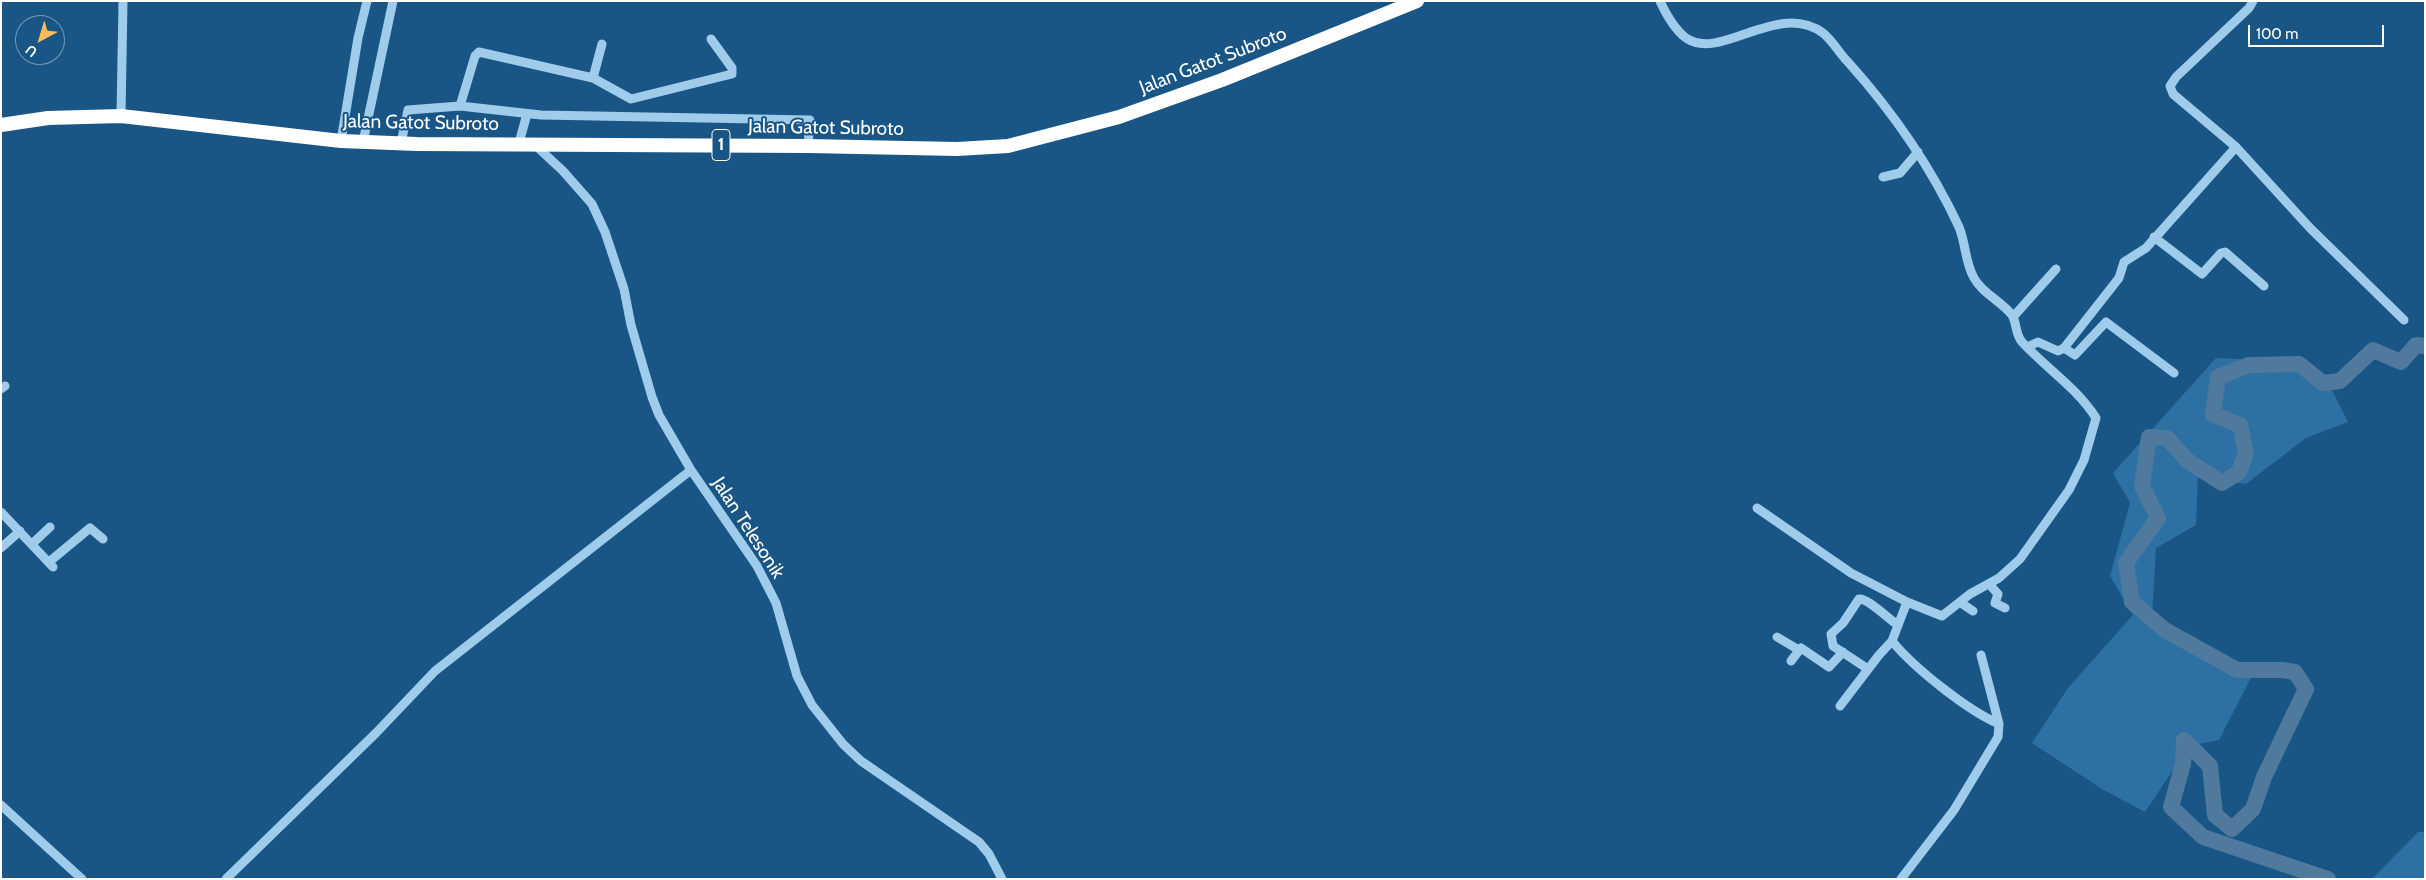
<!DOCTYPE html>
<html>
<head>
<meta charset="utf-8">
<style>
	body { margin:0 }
	#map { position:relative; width:2426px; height:880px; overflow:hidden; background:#1a5685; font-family:Cabin,sans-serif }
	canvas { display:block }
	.frame { position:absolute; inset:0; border:2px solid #fff; pointer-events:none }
	.north { position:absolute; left:15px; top:15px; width:50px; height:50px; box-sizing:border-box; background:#1a5685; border:1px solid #769ab6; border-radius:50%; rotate:219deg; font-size:14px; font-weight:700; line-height:20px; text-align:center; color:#fff }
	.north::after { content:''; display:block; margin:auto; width:18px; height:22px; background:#febc5c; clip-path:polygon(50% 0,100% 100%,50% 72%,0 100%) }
	.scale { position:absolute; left:2248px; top:25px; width:136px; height:22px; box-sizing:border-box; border:2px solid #fff; border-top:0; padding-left:6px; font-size:15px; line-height:18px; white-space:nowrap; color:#fff; -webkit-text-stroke:4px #1a5685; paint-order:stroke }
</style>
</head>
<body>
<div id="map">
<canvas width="2426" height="880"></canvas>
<div class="frame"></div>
<div class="north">U</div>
<div class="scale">100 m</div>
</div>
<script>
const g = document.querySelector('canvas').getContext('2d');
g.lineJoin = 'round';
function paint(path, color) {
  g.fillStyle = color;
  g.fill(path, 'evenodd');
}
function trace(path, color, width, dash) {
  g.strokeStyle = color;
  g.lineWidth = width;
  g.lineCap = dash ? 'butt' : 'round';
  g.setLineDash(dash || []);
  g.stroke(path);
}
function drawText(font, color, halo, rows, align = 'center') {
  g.font = font + ' Cabin,sans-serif';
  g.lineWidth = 4;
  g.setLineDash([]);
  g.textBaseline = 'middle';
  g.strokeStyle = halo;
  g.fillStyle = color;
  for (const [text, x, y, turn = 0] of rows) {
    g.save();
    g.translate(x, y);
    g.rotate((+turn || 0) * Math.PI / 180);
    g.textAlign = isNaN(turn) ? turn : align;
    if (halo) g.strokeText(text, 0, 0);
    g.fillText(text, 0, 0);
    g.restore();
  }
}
const green = new Path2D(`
	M2216,358l90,4 21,18 21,42 -42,16 -60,46 -48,-9 -2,50 -40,23 -4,69 101,57 -34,66 -30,6 -44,66 -43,-23 -70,-46 36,-55 65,-73 -23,-39 20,-73 -17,-30z
	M2418,832h7v47h-53z`);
const river = new Path2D(`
	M2328,879l-125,-42 -32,-30 12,-43 1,-24 26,26 5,49 17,14 21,-20 11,-32 42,-88 -11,-17 -13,-2h-45l-72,-40 -33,-28 -6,-39 32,-45 -16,-32 7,-49 18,1 21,23 34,22 17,-11 7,-19 -6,-28 -27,-11 5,-37 31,-12 50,-1 24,19 17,-2 33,-31 28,12 15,-17 9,1`);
const minor = new Path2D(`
	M1660,1c6,13 14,28 26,37 35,24 91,-38 137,-5 10,8 16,20 25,29 44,49 83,105 111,165 7,17 6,36 15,51 8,15 27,23 38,37 5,8 3,19 10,27 24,26 55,46 74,76l-12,42 -15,30 -49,69 -21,19 -29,16 -28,22 -35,-14 -56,-29 -94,-65
	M2253,1l-4,7 -73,69 -6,9 3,8 63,53 74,81 94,92
	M593,78l9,-34
	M460,106l15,-50 4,-4 114,26 38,21 101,-25v-6l-21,-29
	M121,116l2,-115
	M341,141l17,-103 9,-37
	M363,142l30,-141
	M401,143l7,-33 52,-4 81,9 269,5 -2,26
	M519,143l8,-29
	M534,144l29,27 29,33 13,28 19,57 7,36 21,72 7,18 32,55 66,96 19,37 21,73 15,29 31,39 18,17 118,81 10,12 13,25
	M1883,177l17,-4 18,-21
	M2154,237l48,37 19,-21 4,-1 39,34
	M2013,317l43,-48
	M2027,347l11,-5 20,9 6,-3 55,-70 5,-16 22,-14 90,-101
	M2064,348l11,7 31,-33 68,51
	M1,389l4,-3
	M1,512l52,55
	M32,544l18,-17
	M1,548l19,-17
	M49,562l41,-34 13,11
	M1989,584l9,10 -3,9 10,5
	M1907,602l-15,39c22,27 75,69 107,83
	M1961,603l12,8
	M1777,637l22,13
	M1791,661l10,-13 28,19 14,-15
	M1868,669l-35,-23 -2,-12 12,-11 16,-24c9,-1 29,20 39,26
	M1840,706l39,-51 13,-14
	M1,805l81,74
	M226,879l150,-146 59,-62 256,-201
	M1901,879l53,-69 44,-73 1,-13 -18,-69`);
const highway = new Path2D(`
	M1,125l47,-7 73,-2 220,25 76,3 391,2 149,3 51,-3 111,-29 103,-37 195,-79`);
const shields = [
	[721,145,18]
];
const shieldNames = [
	["1",721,145]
];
const streetNames = [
	["Jalan Gatot Subroto",1213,61,-21],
	["Jalan Gatot Subroto",421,123,1],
	["Jalan Gatot Subroto",826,128,1],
	["Jalan Telesonik",748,528,57]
];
paint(green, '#2d70a3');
trace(river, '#4f7a9d', 16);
trace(minor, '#a0ccec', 9);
trace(highway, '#fff', 14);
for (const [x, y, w] of shields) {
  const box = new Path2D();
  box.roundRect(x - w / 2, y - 15.5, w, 31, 4);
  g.fillStyle = '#1a5685';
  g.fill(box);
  trace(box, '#fff', 1);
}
drawText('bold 18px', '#fff', null, shieldNames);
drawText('19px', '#fff', '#1a5685', streetNames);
</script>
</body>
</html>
